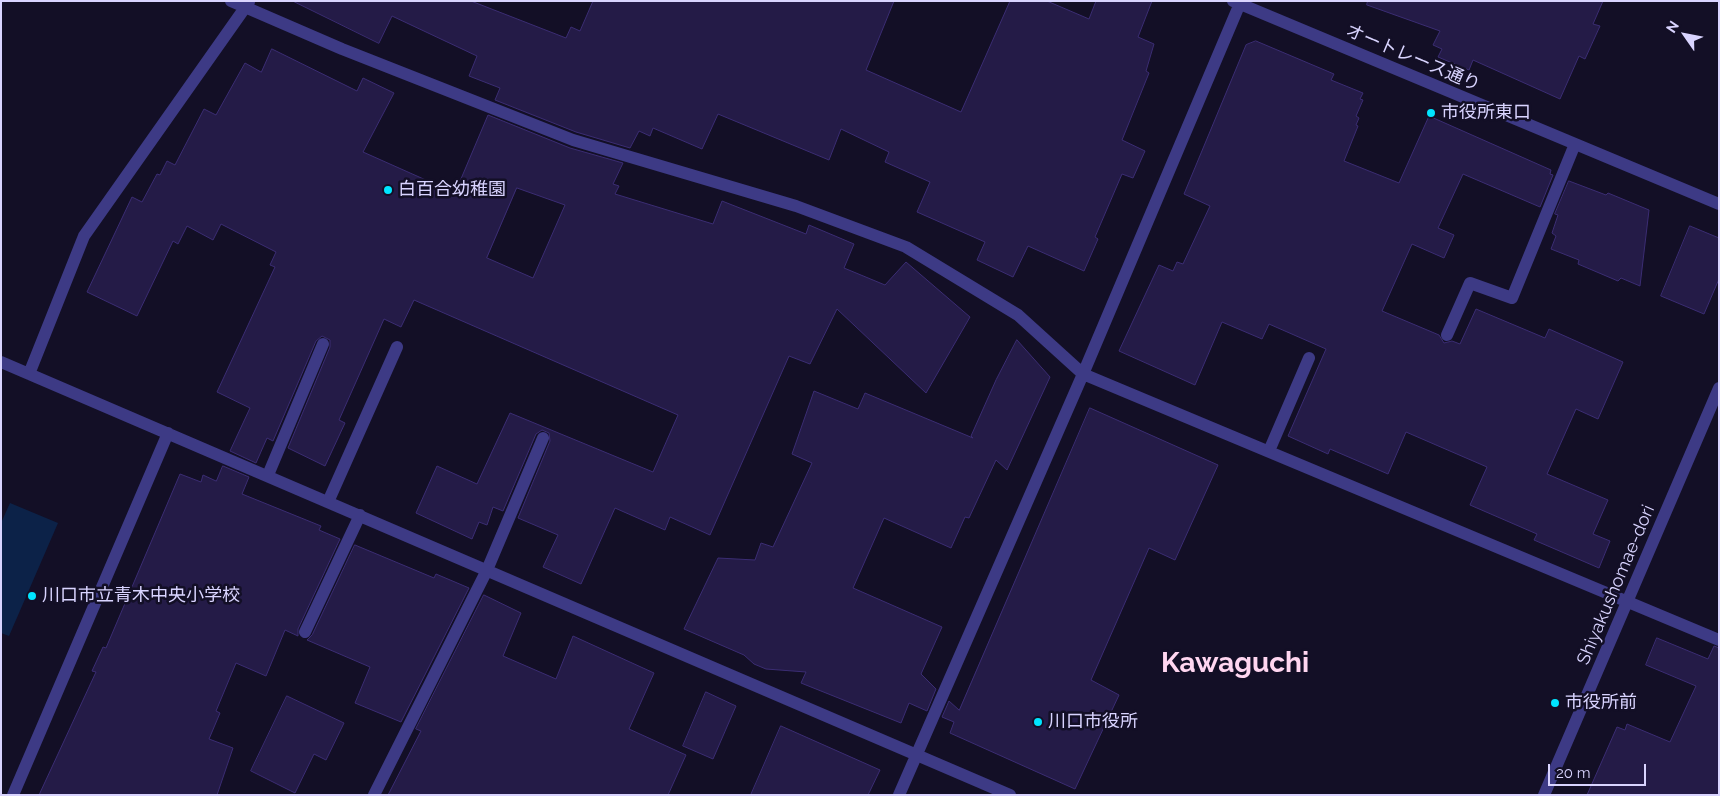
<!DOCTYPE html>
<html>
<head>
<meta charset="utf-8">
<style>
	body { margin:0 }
	#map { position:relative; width:1720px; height:796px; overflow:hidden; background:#130f26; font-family:Raleway,sans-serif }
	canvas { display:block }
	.frame { position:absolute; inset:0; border:2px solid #d9d4ff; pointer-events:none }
	.north { position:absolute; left:1660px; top:10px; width:50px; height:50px; -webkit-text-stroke:4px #130f26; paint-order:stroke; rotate:303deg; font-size:14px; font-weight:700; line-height:20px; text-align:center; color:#d9d4ff }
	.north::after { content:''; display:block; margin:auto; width:18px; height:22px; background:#d9d4ff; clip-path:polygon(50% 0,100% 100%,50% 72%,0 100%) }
	.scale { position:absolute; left:1548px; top:764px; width:98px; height:22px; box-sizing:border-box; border:2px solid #d9d4ff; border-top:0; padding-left:6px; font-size:15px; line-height:18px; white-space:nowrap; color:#d9d4ff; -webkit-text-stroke:4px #130f26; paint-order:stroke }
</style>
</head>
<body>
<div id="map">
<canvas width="1720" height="796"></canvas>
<div class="frame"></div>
<div class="north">N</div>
<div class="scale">20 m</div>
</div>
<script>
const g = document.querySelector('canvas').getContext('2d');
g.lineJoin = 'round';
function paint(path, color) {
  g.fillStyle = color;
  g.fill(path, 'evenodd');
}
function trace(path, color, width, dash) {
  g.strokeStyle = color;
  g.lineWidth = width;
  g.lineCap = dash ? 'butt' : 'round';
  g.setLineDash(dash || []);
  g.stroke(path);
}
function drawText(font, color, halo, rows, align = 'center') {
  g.font = font + ' Raleway,"Noto Sans JP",sans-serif';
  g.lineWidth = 5;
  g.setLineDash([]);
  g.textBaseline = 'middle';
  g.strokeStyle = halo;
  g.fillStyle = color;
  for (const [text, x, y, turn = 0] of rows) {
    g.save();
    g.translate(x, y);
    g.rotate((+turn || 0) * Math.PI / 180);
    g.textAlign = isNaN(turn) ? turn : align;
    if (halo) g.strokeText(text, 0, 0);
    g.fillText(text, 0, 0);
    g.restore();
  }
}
const water = new Path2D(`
	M10,503l48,20 -49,113 -8,-3v-110z`);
const building = new Path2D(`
	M293,1h178l95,37 5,-11 9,4 13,-30h301l-28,69 95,42 49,-111h37l42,18 7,-18h56l-14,36 16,7 -8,27 3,2 -27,67 23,11 -12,27 -11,-4 -27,63 3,2 -14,32 -56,-25 -15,31 -36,-17 8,-18 -68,-30 13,-30 -45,-20 4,-10 -48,-23 -12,31 -111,-46 -16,35 -49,-21 -3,8 -11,-5 -9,17 -54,-16 -81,-32 5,-12 -31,-12 8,-20 -85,-40 -13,27z
	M1368,1h235l-10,23 7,2 -15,33 -6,-3 -19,43 -87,-39 -4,10 -31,-13 4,-8 -9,-4 7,-14 -73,-26z
	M1256,41l78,33 -3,6 32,13 -3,6 3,1 -7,16 3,2 -3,7 2,1 -14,35 55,22 30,-67 122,54 -1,4 3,1 -13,32 -77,-33 -25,54 16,7 -10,23 -32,-14 -30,67 57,24 5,8 8,-2 8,3 16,-35 69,29 4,-9 74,33 -25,57 -22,-10 -29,65 61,26 -15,34 17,7 -11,27 -65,-28 3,-6 -67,-29 17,-38 -81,-35 -18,42 -58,-25 -2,5 -40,-18 38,-87 -57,-25 -7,15 -40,-17 -27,63 -76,-34 40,-86 14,6 4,-9 6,2 27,-58 -26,-12 62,-149z
	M272,49l85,42 6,-13 31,15 -31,59 92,41 33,-78 82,33 53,15 -10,21 6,2 -4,8 98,30 9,-23 84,33 3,-9 45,19 -10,24 41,17 21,-23 64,55 -44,76 -89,-84 -27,55 -21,-8 -79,179 -40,-18 -5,13 -50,-22 -34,76 -38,-17 15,-32 -40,-17 32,-77 -1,-8 -7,-3 -6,4 -33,77 -10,-4 -6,18 -8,-3 -7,17 -56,-26 21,-47 40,18 33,-71 143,59 25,-57 -264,-115 -13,27 -17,-8 -45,101 6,3 -20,43 -37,-18 42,-101v-7l-8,-4 -6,5 -43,100 -6,-3 -11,25 -26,-12 20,-43 -33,-16 58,-125 -5,-2 6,-13 -55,-28 -8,16 -26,-14 -9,18 -5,-3 -36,75 -50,-24 45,-95 10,5 15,-28 3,1 7,-14 8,4 29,-56 12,6 29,-52 16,9zM517,188l48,17 -32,73 -46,-20z
	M1569,181l37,14 2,-2 41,17 -9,76 -19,-8 -3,3 -40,-17 1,-4 -28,-11 5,-13 -4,-3 6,-18 -3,-1z
	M1690,226l29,12v41l-15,35 -43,-18z
	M1017,340l33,37 -43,93 -11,-10 -27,58 -4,-1 -14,31 -67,-30 -31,70 89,39 -21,47 15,15 -9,22 -18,-8 -8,20 -100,-40 5,-11 -40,-3 -12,-5 -10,-9 -60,-26 34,-71 37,2 6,-17 12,4 39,-84 -20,-9 22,-63 44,18 7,-16 108,45 -2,-2 25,-56z
	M1090,408l128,57 -43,95 -26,-12 -58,132 28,15 -44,94 -125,-56 4,-11 -12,-5 7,-16 10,9z
	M223,466l26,11 -7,17 79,32 -2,4 21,9 -42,90v7l-13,-6 -19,46 -30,-13 -20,48 4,2 -11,26 24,9 -16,47h-178l57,-123 -4,-1 11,-24 3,1 74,-174 21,8 2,-7 13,6z
	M355,545l79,33 2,-4 33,14 -68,134 -46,-19 15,-36 -63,-27 5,-5z
	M484,595l37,18 -18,43 53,23 17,-43 81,37 -25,56 57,26 -18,40h-280l33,-64 -5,-2z
	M1657,638l51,21 6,-13 5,2v147h-132l30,-68 8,3 2,-6 43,18 26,-56 -50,-21z
	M706,692l30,14 -23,53 -30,-13z
	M287,696l57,27 -18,37 -12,-6 -19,39 -44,-22z
	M781,726l99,44 -12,25h-117z`);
const minor = new Path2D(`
	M231,1l111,48 231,91 223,66 110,41 112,68 65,59 636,266
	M1233,1l486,203
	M1447,335l23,-52 42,15 63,-154
	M1,362l1009,433
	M29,374l55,-138 165,-234
	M1269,451l40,-93
	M268,475l55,-131
	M328,502l69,-155
	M305,632l55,-117
	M13,795l155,-362
	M374,795l113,-225 56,-132
	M899,795l184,-421 158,-373
	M1544,795l175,-407`);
const markers = [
	[1431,113,5,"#00e5ff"],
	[388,190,5,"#00e5ff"],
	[32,596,5,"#00e5ff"],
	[1555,703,5,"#00e5ff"],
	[1038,722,5,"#00e5ff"]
];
const streetNames = [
	["オートレース通り",1413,58,23],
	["Shiyakushomae-dori",1616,585,-67]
];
const poiNames = [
	["市役所東口",1441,113],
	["白百合幼稚園",398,190],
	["川口市立青木中央小学校",42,596],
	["市役所前",1565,703],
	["川口市役所",1048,722]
];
const townNames = [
	["Kawaguchi",1235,664]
];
paint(water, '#0c2248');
paint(building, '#241b47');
trace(building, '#3b2d73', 1);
trace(minor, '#3d3a85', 12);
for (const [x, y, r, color] of markers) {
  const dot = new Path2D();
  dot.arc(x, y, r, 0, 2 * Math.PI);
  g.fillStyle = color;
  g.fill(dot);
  trace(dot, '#130f26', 2);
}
drawText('18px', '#d9d4ff', '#130f26', streetNames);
drawText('18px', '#d9d4ff', '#130f26', poiNames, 'left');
drawText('bold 28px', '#ffd6f0', '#130f26', townNames);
</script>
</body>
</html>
